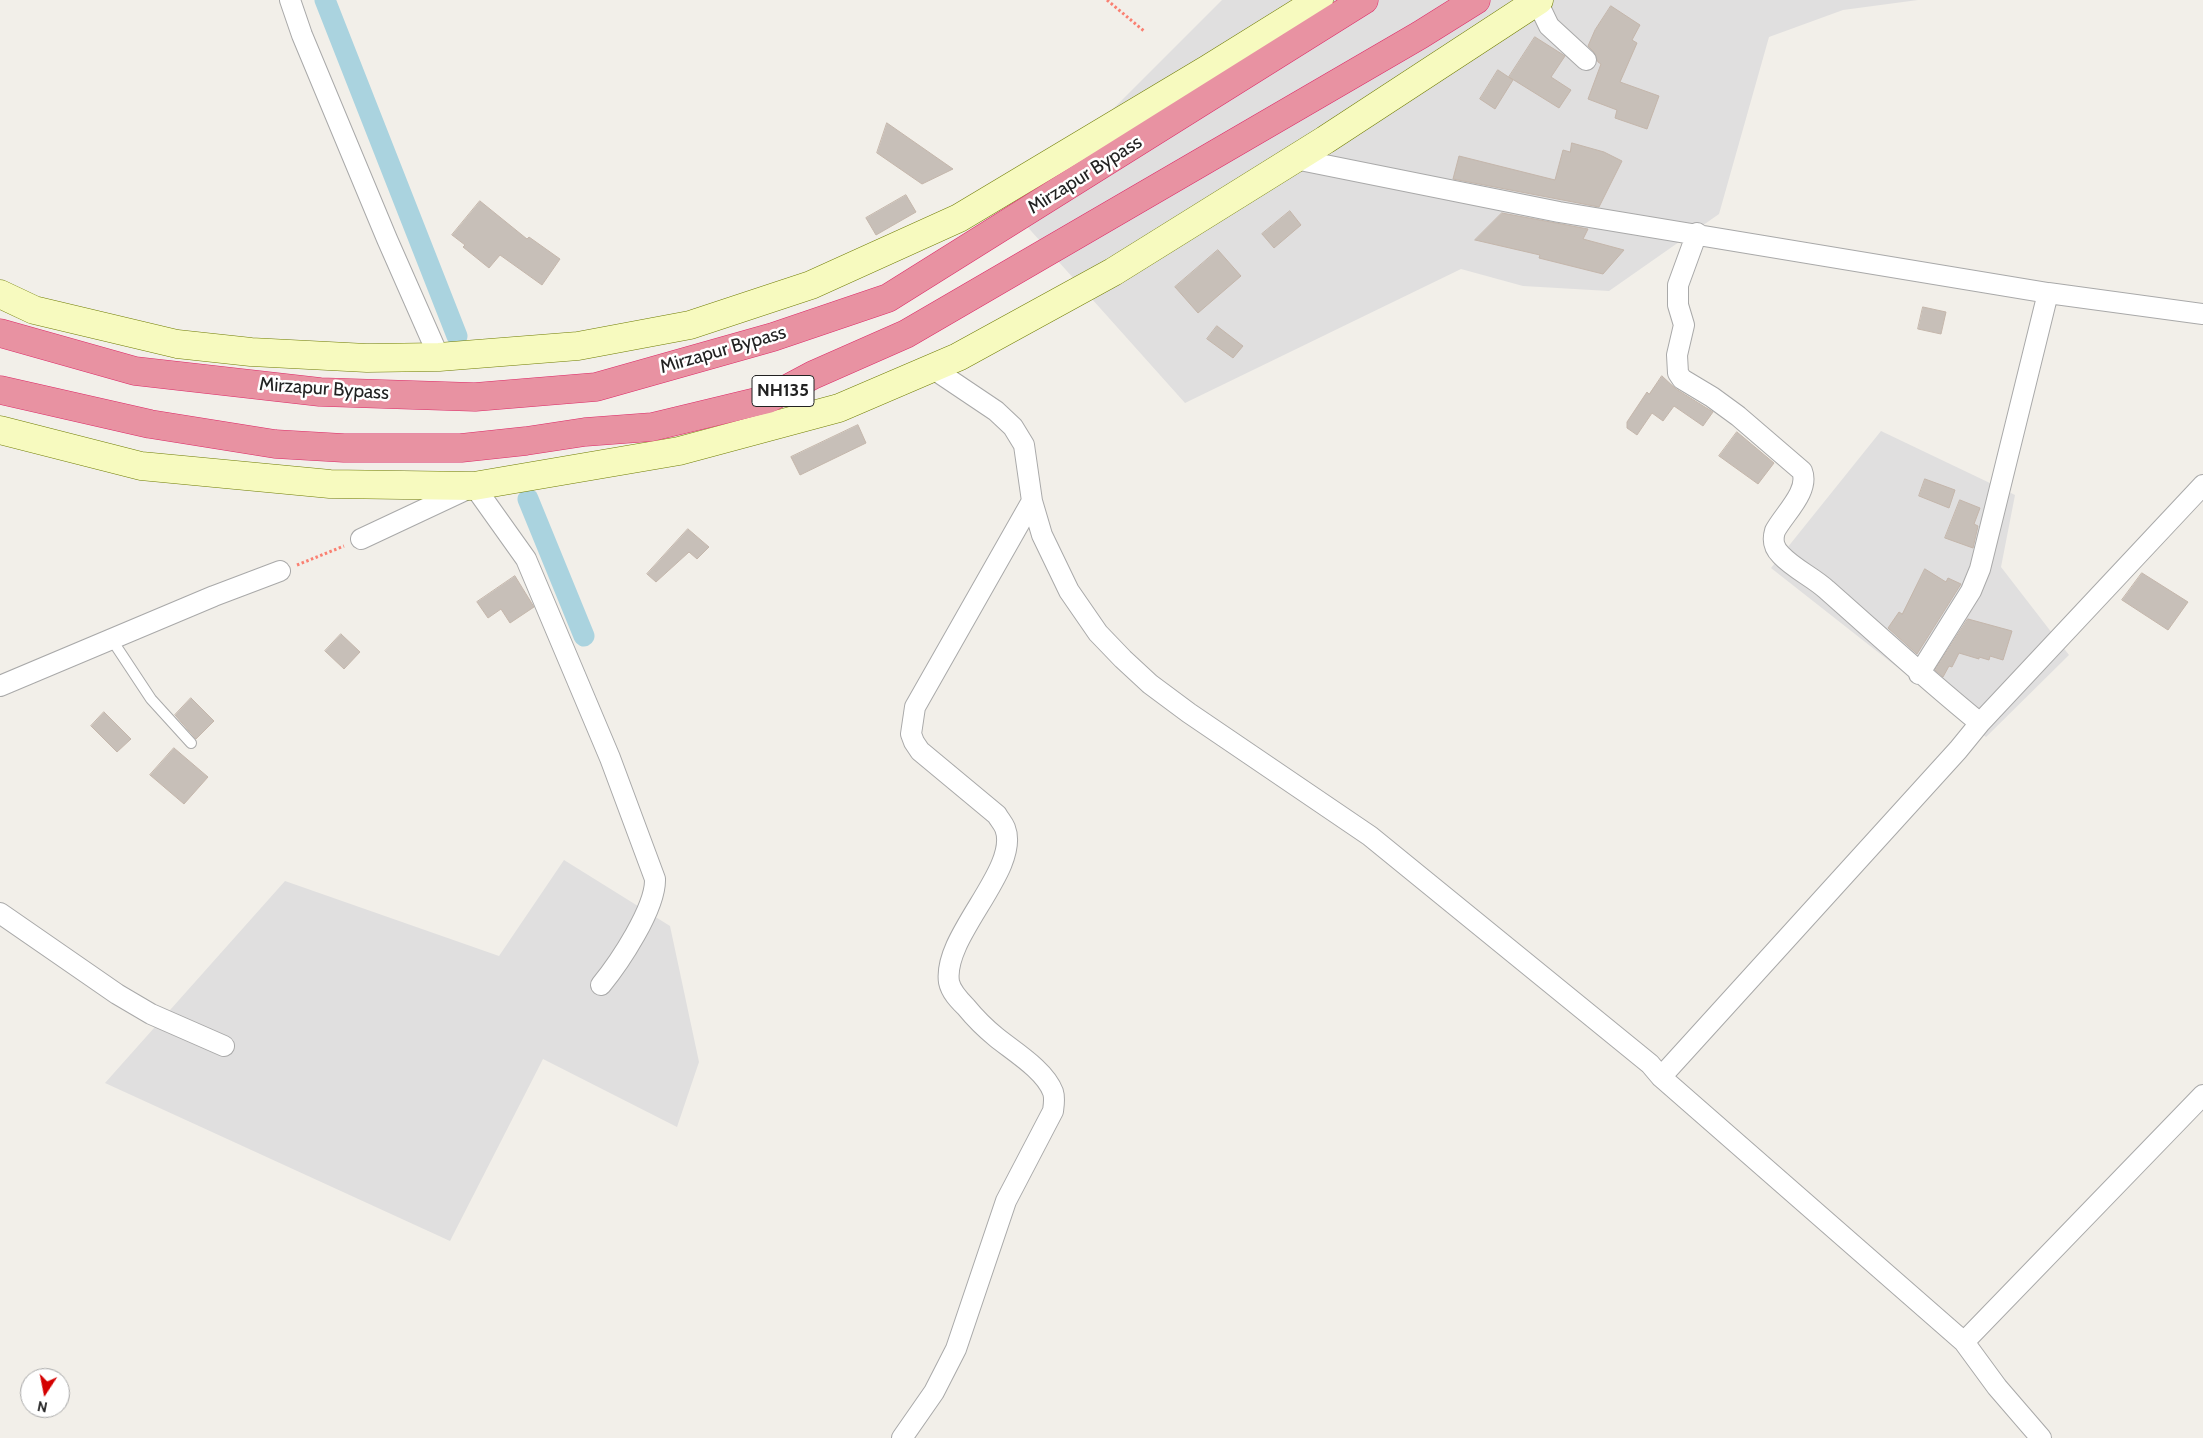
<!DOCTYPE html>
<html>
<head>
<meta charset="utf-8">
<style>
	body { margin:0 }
	#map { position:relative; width:2203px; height:1438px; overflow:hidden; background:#f2efe9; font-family:Cabin,sans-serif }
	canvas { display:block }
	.north { position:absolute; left:20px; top:1368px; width:50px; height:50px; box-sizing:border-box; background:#fff; border:1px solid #a7a7a7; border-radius:50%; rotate:191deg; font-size:14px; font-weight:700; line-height:20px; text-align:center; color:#222 }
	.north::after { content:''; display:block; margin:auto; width:18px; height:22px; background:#d40000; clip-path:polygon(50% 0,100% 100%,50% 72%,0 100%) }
</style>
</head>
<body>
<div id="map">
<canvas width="2203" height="1438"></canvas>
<div class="north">N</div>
</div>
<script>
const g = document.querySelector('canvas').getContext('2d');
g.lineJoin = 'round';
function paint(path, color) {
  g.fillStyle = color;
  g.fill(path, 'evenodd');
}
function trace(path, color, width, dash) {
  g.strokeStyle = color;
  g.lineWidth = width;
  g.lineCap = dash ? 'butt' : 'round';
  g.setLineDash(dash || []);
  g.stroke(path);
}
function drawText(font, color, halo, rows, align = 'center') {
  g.font = font + ' Cabin,sans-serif';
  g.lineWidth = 5;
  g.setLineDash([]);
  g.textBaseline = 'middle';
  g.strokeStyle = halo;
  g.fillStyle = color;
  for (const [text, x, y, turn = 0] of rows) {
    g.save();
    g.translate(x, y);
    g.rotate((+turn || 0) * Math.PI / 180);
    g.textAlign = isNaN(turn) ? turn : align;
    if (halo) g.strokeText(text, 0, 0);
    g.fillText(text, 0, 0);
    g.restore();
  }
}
const residential = new Path2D(`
	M1222,0h696l-75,10 -74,27 -50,177 -110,77 -86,-5 -62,-17 -276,134 -187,-209 115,-85z
	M1881,431l134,64 -14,72 68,88 -83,82 -215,-169z
	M564,860l106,66 29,136 -22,65 -134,-68 -93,182 -345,-158 180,-202 214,75z`);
const canal = new Path2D(`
	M325,0l132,336
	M528,499l56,137`);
const building = new Path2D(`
	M1611,6l29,19 -8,15 5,3 -17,39 39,14 -12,33 -32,-11 2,-8 -29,-11 13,-35 -3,-2 -4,-10 -6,-6 7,-16z
	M1535,37l30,19 -14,21 20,13 -12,18 -50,-31z
	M1498,70l15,10 -18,29 -15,-10z
	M887,123l66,46 -31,15 -45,-31z
	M1572,143l32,9 18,9 -23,46 -146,-28 6,-23 96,24 8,-30 7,2z
	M906,195l10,17 -40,23 -10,-17z
	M480,201l47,38 2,-2 31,22 -18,26 -42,-30 -11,13 -26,-21 2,-2 -13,-10z
	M1290,211l11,14 -27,23 -12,-14z
	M1502,213l86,16 -5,10 41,11 -21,24 -64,-16 1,-3 -65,-15z
	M1218,250l23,26 -43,37 -23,-26z
	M1923,307l23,5 -5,22 -23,-5z
	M1217,326l26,20 -10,12 -26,-19z
	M1662,376l14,13 37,23 -10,14 -29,-20 -11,15 -11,-8 -15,22 -10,-7v-6l20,-30 2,2z
	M858,425l8,18 -66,32 -9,-18z
	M1737,432l37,31 -16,21 -39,-28z
	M1925,479l30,11 -6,18 -30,-12z
	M1960,500l20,8 -6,16 4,2 -5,22 -28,-10z
	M688,529l21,18 -12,12 -8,-7 -33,30 -9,-8z
	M1925,569l21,13 2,-4 13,6 -44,70 -29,-26 11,-16 3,2z
	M2142,573l46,29 -20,28 -46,-30z
	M515,576l19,31 -24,16 -9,-14 -13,9 -11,-16z
	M1968,619l44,12 -9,29 -13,-4 -1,4 -10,-3v2l-20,-6 -7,14 -3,-1 -6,11 -8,-7z
	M341,634l19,18 -16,17 -19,-18z
	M191,698l23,23 -18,18 -21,-24z
	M104,712l27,27 -14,13 -26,-26z
	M174,748l34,29 -24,27 -34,-29z`);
const path = new Path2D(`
	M1107,0l37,31
	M297,565l47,-19`);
const lane = new Path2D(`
	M112,640l39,59 40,44`);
const street = new Path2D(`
	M290,0l12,35 85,204 52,118
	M1537,1l12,25 37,34
	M1295,159l264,53 489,81 155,21
	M1697,233l-19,52v20l6,20 -7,30 1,18 4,6 30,18 26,19 64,55c8,20 -18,43 -27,60 -3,10 -1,17 6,24 13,14 32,22 46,35 51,45 100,90 153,133
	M932,368l64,43 17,16 11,18 8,56 10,34 27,56 29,42 25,26 27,25 39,29 181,123 280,228 11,13 303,265 33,45 44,51
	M361,539l113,-53 52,73 84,199 45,121c1,29 -36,84 -54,106
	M1919,674l52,-83 9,-22 68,-276
	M0,686l214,-90 66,-25
	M0,913l117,81 34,20 73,32
	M1661,1077l297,-327 22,-27 223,-238
	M1964,1342l239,-247
	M902,1438l32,-46 22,-43 50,-148 47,-90c1,-7 2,-13 0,-19 -8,-22 -40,-41 -57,-55 -11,-9 -21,-19 -30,-30 -7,-7 -15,-15 -17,-25 -7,-46 72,-113 56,-154 -2,-5 -6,-9 -8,-13l-77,-64 -6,-9 -3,-8 4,-27 117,-206`);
const secondary = new Path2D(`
	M0,294l34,16 143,34 74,8 116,6 72,-1 139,-11 112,-21 121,-40 148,-67 249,-149 111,-69
	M0,430l141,36 189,18 144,2 205,-35 160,-43 119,-51 155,-85 212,-132 214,-140`);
const highway = new Path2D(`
	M0,333l135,38 185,21 155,5 121,-10 177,-50 115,-39 476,-298
	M0,390l150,34 125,20 69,4h117l65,-7 59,-9 67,-5 116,-28 45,-24 93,-41 514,-299 56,-35`);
const shields = [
	[783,391,62]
];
const shieldNames = [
	["NH135",783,391]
];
const streetNames = [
	["Mirzapur Bypass",1085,175,-32],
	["Mirzapur Bypass",723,350,-16],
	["Mirzapur Bypass",324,389,4]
];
paint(residential, '#e0dfdf');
trace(canal, '#aad3df', 21);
paint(building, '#c7bfb8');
trace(building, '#c4b6ab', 1);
trace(lane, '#a9a9a9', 12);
trace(street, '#a9a9a9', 22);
trace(secondary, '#707d05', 29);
trace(highway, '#dc2a67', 29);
trace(path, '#fa8072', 3, [2.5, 2.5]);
trace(lane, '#fff', 10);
trace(street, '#fff', 20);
trace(secondary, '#f7fabf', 28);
trace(highway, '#e892a2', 28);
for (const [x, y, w] of shields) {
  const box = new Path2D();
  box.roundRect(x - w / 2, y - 15.5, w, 31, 4);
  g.fillStyle = '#fff';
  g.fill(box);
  trace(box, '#222', 1);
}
drawText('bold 18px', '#222', null, shieldNames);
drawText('19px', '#222', '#fff', streetNames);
</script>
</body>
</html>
